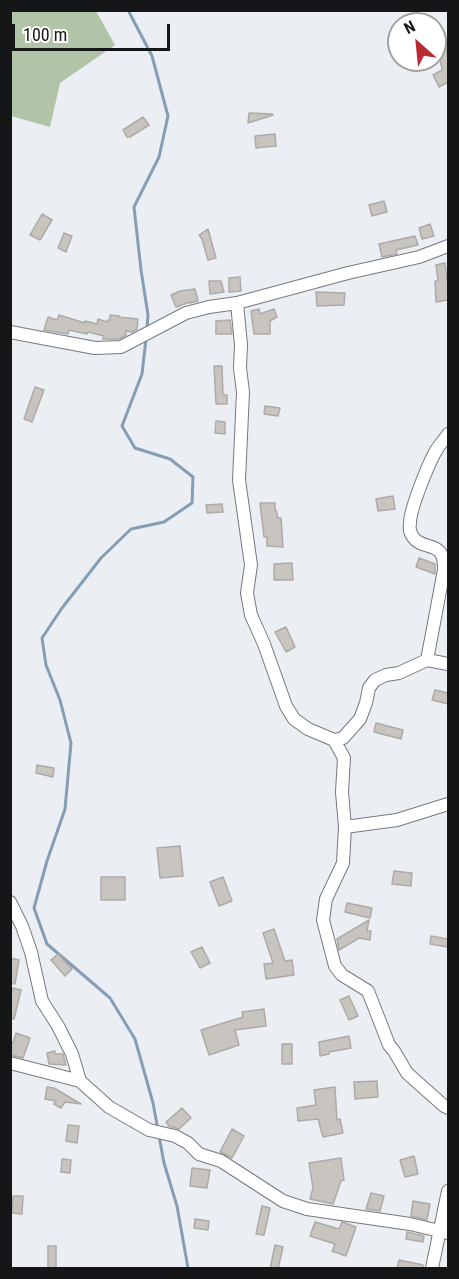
<!DOCTYPE html>
<html>
<head>
<meta charset="utf-8">
<style>
	body { margin:0 }
	#map { position:relative; width:459px; height:1279px; overflow:hidden; background:#ebeff4; font-family:"Roboto Condensed",sans-serif }
	canvas { display:block }
	.frame { position:absolute; inset:0; border:12px solid #151617; pointer-events:none }
	.north { position:absolute; left:387px; top:12px; width:60px; height:60px; box-sizing:border-box; background:#fff; border:2px solid #a1a2a2; border-radius:50%; rotate:333deg; font-size:16px; font-weight:700; line-height:24px; text-align:center; color:#151617 }
	.north::after { content:''; display:block; margin:auto; width:21px; height:27px; background:#bb2b33; clip-path:polygon(50% 0,100% 100%,50% 72%,0 100%) }
	.scale { position:absolute; left:12px; top:24px; width:158px; height:27px; box-sizing:border-box; border:3px solid #151617; border-top:0; padding-left:8px; font-size:18px; line-height:21px; white-space:nowrap; color:#151617; -webkit-text-stroke:4px #fff; paint-order:stroke }
</style>
</head>
<body>
<div id="map">
<canvas width="459" height="1279"></canvas>
<div class="frame"></div>
<div class="north">N</div>
<div class="scale">100 m</div>
</div>
<script>
const g = document.querySelector('canvas').getContext('2d');
g.lineJoin = 'round';
function paint(path, color) {
  g.fillStyle = color;
  g.fill(path, 'evenodd');
}
function trace(path, color, width, dash) {
  g.strokeStyle = color;
  g.lineWidth = width;
  g.lineCap = dash ? 'butt' : 'round';
  g.setLineDash(dash || []);
  g.stroke(path);
}
const forest = new Path2D(`
	M10,11h86l19,34 -55,38 -10,44 -39,-11z`);
const stream = new Path2D(`
	M128,10l24,46 16,60 -9,41 -25,50 7,63 7,45 -1,14
	M146,339l-4,35 -20,52 13,22 35,11 23,18 -1,26 -28,19 -33,7 -30,29 -39,50 -20,30 4,27 14,35 11,43 -6,66 -18,52 -13,47 13,36 63,54 25,41 18,64 5,27
	M159,1136l5,27 13,43 11,62`);
const building = new Path2D(`
	M446,44l2,15v23l-9,5 -6,-12 9,-5 -4,-25z
	M249,113l23,1 1,1 -25,8z
	M143,117l6,8 -19,12h-3l-4,-7z
	M275,134l1,12 -20,2 -1,-12z
	M384,201l3,11 -15,4 -3,-11z
	M42,214l10,6 -12,20 -10,-5z
	M430,224l4,12 -12,3 -3,-11z
	M208,229l8,29 -8,2 -6,-21 -3,-4z
	M64,233l8,3 -6,16 -8,-4z
	M415,236l3,9 -22,5 1,4 -15,3 -3,-13z
	M445,263l3,24v13l-12,2 -1,-21h3l-2,-16z
	M240,277l1,14 -12,1v-14z
	M209,281h12l3,11 -14,2z
	M195,289l3,12 -8,2v-1l-14,5 -5,-12 9,-4z
	M316,292l29,1 -1,12 -27,1z
	M259,309l1,5 14,-5 3,8 -7,4v13h-16l-3,-23z
	M59,315l26,8v-2l12,3 1,-5 9,3 1,-2h2v-5l9,1 -1,1 20,2 -1,10 -5,3 -6,-1v4l-7,4h-16l1,-3 -16,-4 -1,2 -18,-4 -1,4 -24,-4 4,-13 9,3z
	M230,320l2,14h-16v-13z
	M214,366h8l1,29h4v9h-11z
	M35,387l9,3 -12,32 -8,-3z
	M265,406l15,2 -2,8 -14,-2z
	M216,421l9,1v12l-10,-1z
	M393,496l2,13 -17,2 -2,-12z
	M260,503h15v7h1l2,8h3l2,29 -16,-1v-9h-3z
	M222,504l1,8 -16,1 -1,-8z
	M419,558l16,6v10l-19,-7z
	M292,563l1,17h-19v-16z
	M286,627l9,20 -9,5 -11,-20z
	M435,690l13,3v11l-16,-4z
	M376,723l27,7 -2,9 -27,-7z
	M37,765l17,3 -1,9 -17,-4z
	M180,846l3,30 -23,2 -3,-30z
	M394,871l18,2 -1,13 -19,-2z
	M101,877h24v23h-24z
	M223,877l9,24 -13,5 -9,-24z
	M347,903l25,5 -2,10 -25,-6z
	M369,920l-2,11h4l-1,9 -11,-2 -20,12 -2,-11z
	M274,929l11,32 7,-1 2,15 -28,4 -2,-15 9,-1 -10,-30z
	M431,936l17,3v8l-18,-3z
	M202,947l8,16 -10,5 -9,-16z
	M58,954l14,15 -7,7 -14,-16z
	M10,958l9,2 -4,24 -5,-1z
	M13,988l8,2 -7,29 -4,-1v-21z
	M349,996l9,20 -9,4 -9,-20z
	M264,1009l2,17 -31,4 4,15 -30,10 -8,-25 42,-13 -1,-5z
	M16,1033l14,5 -7,20 -13,-3v-13l3,1z
	M349,1036l2,12 -22,4v2l-9,2 -1,-14z
	M282,1044h10v20h-10z
	M55,1051v3h8l3,11 -17,-1 -2,-11z
	M377,1081l1,16 -23,2 -1,-17z
	M47,1087l7,1 27,16 -16,-2 -4,6 -7,-4 2,-3 -11,-2z
	M335,1087l2,33 3,-1 3,14 -20,4 -5,-18 -20,2 -1,-13 19,-3 -2,-15z
	M182,1108l9,10 -12,11 -10,-3 -3,-4z
	M68,1125l11,1 -2,17 -11,-2z
	M232,1129l12,7 -12,22 -12,-6z
	M414,1156l4,18 -13,3 -5,-17z
	M341,1158l3,22 -3,1 -8,23 -23,-5 3,-11 -4,-25z
	M62,1159l9,1 -1,13 -9,-1z
	M192,1168l18,2 -3,18 -17,-2z
	M371,1193l13,3 -4,15 -14,-2z
	M13,1196h10l-1,18 -10,-1z
	M413,1201l17,3 -3,16 -16,-4z
	M262,1206l8,2 -6,27 -8,-1z
	M195,1219l14,2 -1,9 -14,-2z
	M315,1222l24,7 3,-7 14,5 -10,29 -14,-5 3,-7 -25,-8z
	M407,1232l17,4 -1,6 -17,-3z
	M275,1245l8,2 -5,22h-8z
	M48,1246h8v23h-8z
	M399,1260l24,5v4h-26z`);
const minor = new Path2D(`
	M237,303l4,42 -1,23 3,24 -4,88 12,85 -4,28 4,22 13,29 22,62 8,13 14,10 26,11 9,-2 17,-19 6,-16 3,-15 6,-8 11,-5 13,-2 28,-13 21,4
	M10,332l85,16 26,-1 65,-34 23,-6 28,-4 111,-30 71,-16 29,-11
	M427,660l17,-90c1,-32 -21,-18 -31,-33 -3,-4 -4,-9 -3,-14 0,-14 19,-61 27,-74 3,-5 8,-10 11,-15
	M334,740l10,18 -2,34 3,35 -2,36 -17,36 -3,21 12,46 7,9 26,16 21,54 5,6 13,22 37,33 4,2
	M345,827l52,-7 51,-16
	M10,902l12,24 9,26 11,49 16,25 14,28 8,27
	M10,1063l70,18 29,26 40,23 26,6 13,7 11,11 22,7 62,40 24,8 103,15 38,9
	M432,1268l16,-77`);
paint(forest, '#b1c4a8');
trace(stream, '#859eb5', 3);
paint(building, '#c8c4c0');
trace(building, '#aeaaa6', 1.5);
trace(minor, '#76797d', 14);
trace(minor, '#fff', 12);
</script>
</body>
</html>
